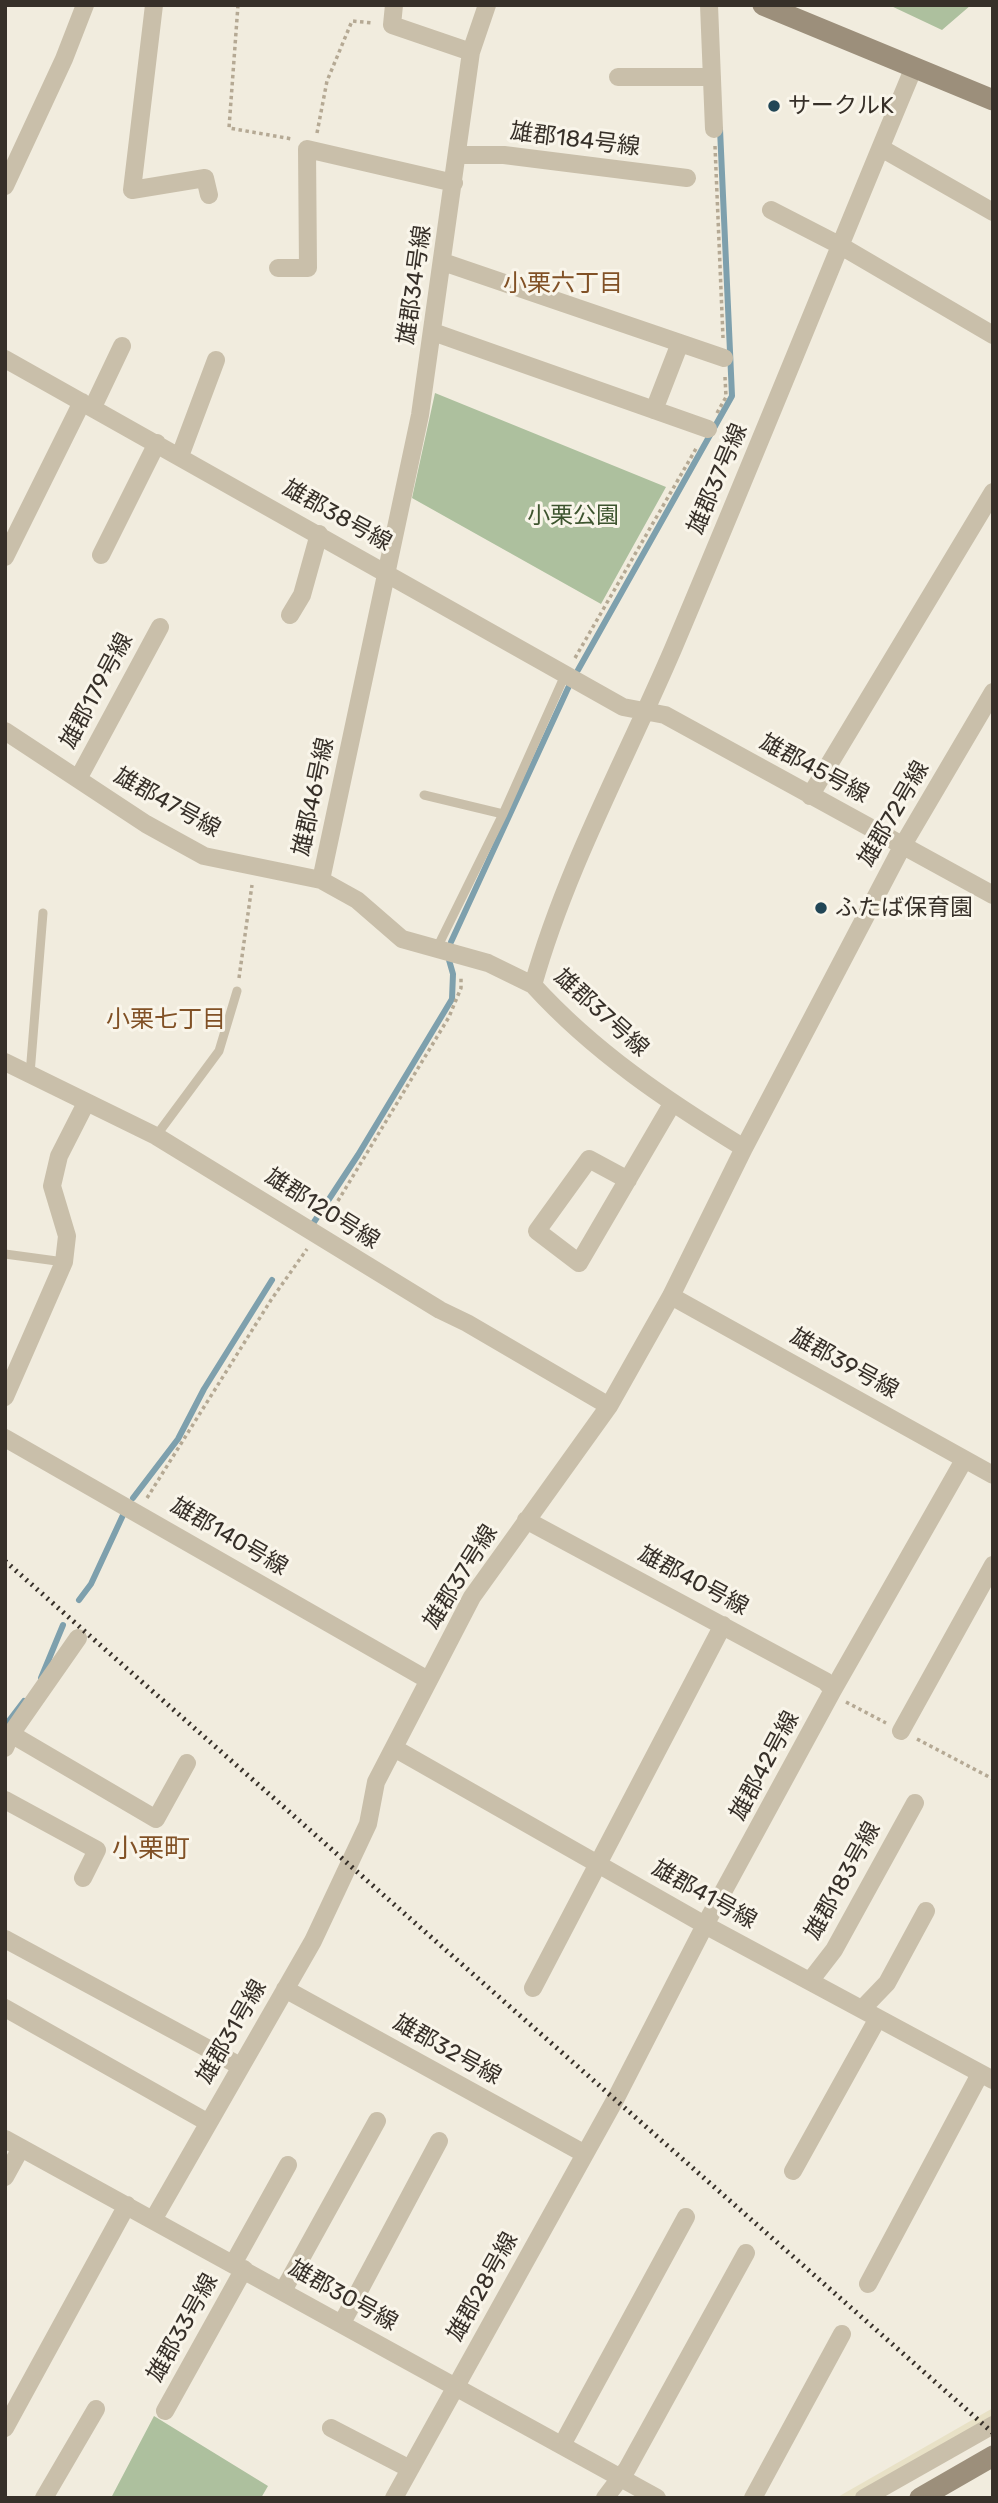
<!DOCTYPE html>
<html>
<head>
<meta charset="utf-8">
<style>
	body { margin:0 }
	#map { position:relative; width:998px; height:2503px; overflow:hidden; background:#f1ecde; font-family:Rubik,sans-serif }
	canvas { display:block }
	.frame { position:absolute; inset:0; border:7px solid #373029; pointer-events:none }
</style>
</head>
<body>
<div id="map">
<canvas width="998" height="2503"></canvas>
<div class="frame"></div>
</div>
<script>
const g = document.querySelector('canvas').getContext('2d');
g.lineJoin = 'round';
function paint(path, color) {
  g.fillStyle = color;
  g.fill(path, 'evenodd');
}
function trace(path, color, width, dash) {
  g.strokeStyle = color;
  g.lineWidth = width;
  g.lineCap = dash ? 'butt' : 'round';
  g.setLineDash(dash || []);
  g.stroke(path);
}
function drawText(font, color, halo, rows, align = 'center') {
  g.font = font + ' Rubik,"Noto Sans JP",sans-serif';
  g.lineWidth = 6;
  g.setLineDash([]);
  g.textBaseline = 'middle';
  g.strokeStyle = halo;
  g.fillStyle = color;
  for (const [text, x, y, turn = 0] of rows) {
    g.save();
    g.translate(x, y);
    g.rotate((+turn || 0) * Math.PI / 180);
    g.textAlign = isNaN(turn) ? turn : align;
    if (halo) g.strokeText(text, 0, 0);
    g.fillText(text, 0, 0);
    g.restore();
  }
}
const green = new Path2D(`
	M889,5h82l-29,25z
	M435,393l231,94 -65,117 -189,-106z
	M154,2416l114,70 -7,12h-150z`);
const plaza = new Path2D(`
	M993,2408v10l-142,80h-15z`);
const stream = new Path2D(`
	M578,670l154,-274 -12,-267
	M451,942l118,-256
	M314,1222l44,-67 94,-156 1,-25 -4,-14
	M133,1498l45,-59 26,-50 68,-109
	M79,1600l12,-16 33,-71
	M41,1678l22,-53
	M5,1726l19,-25`);
const path = new Path2D(`
	M238,5l-9,123 63,11
	M317,133l10,-52 25,-60 21,2
	M715,146l8,192
	M717,413l9,-16 -1,-20
	M575,658l122,-211
	M239,978l13,-93
	M327,1219l122,-202 12,-29v-12
	M147,1498l124,-198 36,-51
	M846,1702l40,21
	M917,1739l76,40`);
const lane = new Path2D(`
	M424,795l79,19
	M436,950l67,-136 62,-139
	M30,1074l13,-161
	M156,1136l63,-85 18,-60
	M5,1254l59,8`);
const street = new Path2D(`
	M154,5l-22,185 73,-12 4,17
	M394,5l-2,20 79,27
	M487,5l-16,47 -51,363 -99,465 36,20 45,39 86,24 45,22
	M709,5l5,124
	M618,77h94
	M881,148l112,64
	M458,155h46l183,23
	M5,186l59,-127 21,-54
	M771,210l70,36 152,89
	M443,262l281,96
	M278,268h30l-1,-119 147,34
	M433,332l275,97
	M5,359l618,348 42,8 328,180
	M93,407l29,-61
	M654,410l26,-67
	M180,456l36,-96
	M101,555l56,-112
	M5,557l77,-155
	M290,615l12,-20 17,-61
	M5,731l141,93 58,32 117,24
	M78,779l82,-152
	M810,796l183,-304
	M5,1062l151,74 284,174 27,13 142,83
	M744,1148l159,-303 90,-153
	M628,1180l-39,-21 -52,72 42,32 93,-159
	M671,1296l322,179
	M5,1397l59,-135 3,-26 -15,-50 7,-30 27,-53
	M5,1438l423,242
	M526,1520l299,161 8,9
	M901,1731l92,-166
	M11,1734l145,85 31,-56
	M5,1748l6,-14 67,-96
	M394,1748l311,177 288,155
	M5,1800l92,50 -14,28
	M5,1939l235,127
	M810,1981l24,-31 81,-147
	M533,1988l190,-363
	M285,1989l300,165
	M5,2008l202,114
	M862,2009l25,-26 39,-72
	M5,2139l652,359
	M793,2171l85,-153
	M5,2177l16,-29
	M153,2220l160,-279 55,-117 8,-42 96,-185 137,-191 62,-110 73,-148c-77,-47 -150,-96 -211,-163 33,-117 92,-224 140,-336 82,-193 160,-388 241,-582
	M233,2264l55,-99
	M868,2284l112,-210
	M283,2291l94,-170
	M342,2323l97,-182
	M165,2411l79,-142
	M5,2428l122,-223
	M331,2428l79,41
	M562,2445l124,-228
	M44,2498l52,-89
	M394,2498l221,-398 90,-175 128,-235 131,-230
	M605,2498l22,-29 119,-216
	M753,2498l89,-164
	M864,2498l129,-73`);
const secondary = new Path2D(`
	M763,5l230,95`);
const rail = new Path2D(`
	M5,1561l988,872`);
const secondaryBridge = new Path2D(`
	M920,2498l73,-42`);
const markers = [
	[774,106,7,"#214656"],
	[821,908,7,"#214656"]
];
const poiNames = [
	["サークルK",788,106],
	["ふたば保育園",835,908]
];
const streetNames = [
	["雄郡184号線",575,140,7],
	["雄郡34号線",415,285,-82],
	["雄郡37号線",718,479,-67],
	["雄郡38号線",337,516,29],
	["雄郡179号線",97,691,-62],
	["雄郡45号線",814,769,28],
	["雄郡46号線",314,797,-78],
	["雄郡47号線",167,803,29],
	["雄郡72号線",894,814,-60],
	["雄郡37号線",601,1013,42],
	["雄郡120号線",322,1209,32],
	["雄郡39号線",844,1364,29],
	["雄郡140号線",229,1537,30],
	["雄郡37号線",461,1577,-58],
	["雄郡40号線",693,1581,28],
	["雄郡42号線",765,1766,-62],
	["雄郡183号線",843,1881,-61],
	["雄郡41号線",704,1895,29],
	["雄郡31号線",232,2032,-60],
	["雄郡32号線",447,2050,29],
	["雄郡28号線",483,2287,-61],
	["雄郡30号線",343,2296,29],
	["雄郡33号線",183,2328,-61]
];
const parkNames = [
	["小栗公園",573,516]
];
const neighbourhoodNames = [
	["小栗六丁目",563,284],
	["小栗七丁目",166,1020]
];
const quarterNames = [
	["小栗町",151,1849]
];
paint(green, '#adc09e');
paint(plaza, '#e8e1c6');
trace(stream, '#7ea0ad', 6);
trace(path, '#b5a994', 3.5, [3.5, 3.5]);
trace(lane, '#c9bfaa', 9);
trace(street, '#c9bfaa', 18);
trace(secondary, '#9c8f7b', 21);
trace(rail, '#373029', 5, [2, 5]);
trace(secondaryBridge, '#9c8f7b', 21);
for (const [x, y, r, color] of markers) {
  const dot = new Path2D();
  dot.arc(x, y, r, 0, 2 * Math.PI);
  g.fillStyle = color;
  g.fill(dot);
  trace(dot, '#f9f5ea', 2.5);
}
drawText('23px', '#373029', '#f9f5ea', poiNames, 'left');
drawText('23px', '#373029', '#f9f5ea', streetNames);
drawText('23px', '#3d542e', '#f9f5ea', parkNames);
drawText('24px', '#815126', '#f9f5ea', neighbourhoodNames);
drawText('26px', '#815126', '#f9f5ea', quarterNames);
</script>
</body>
</html>
